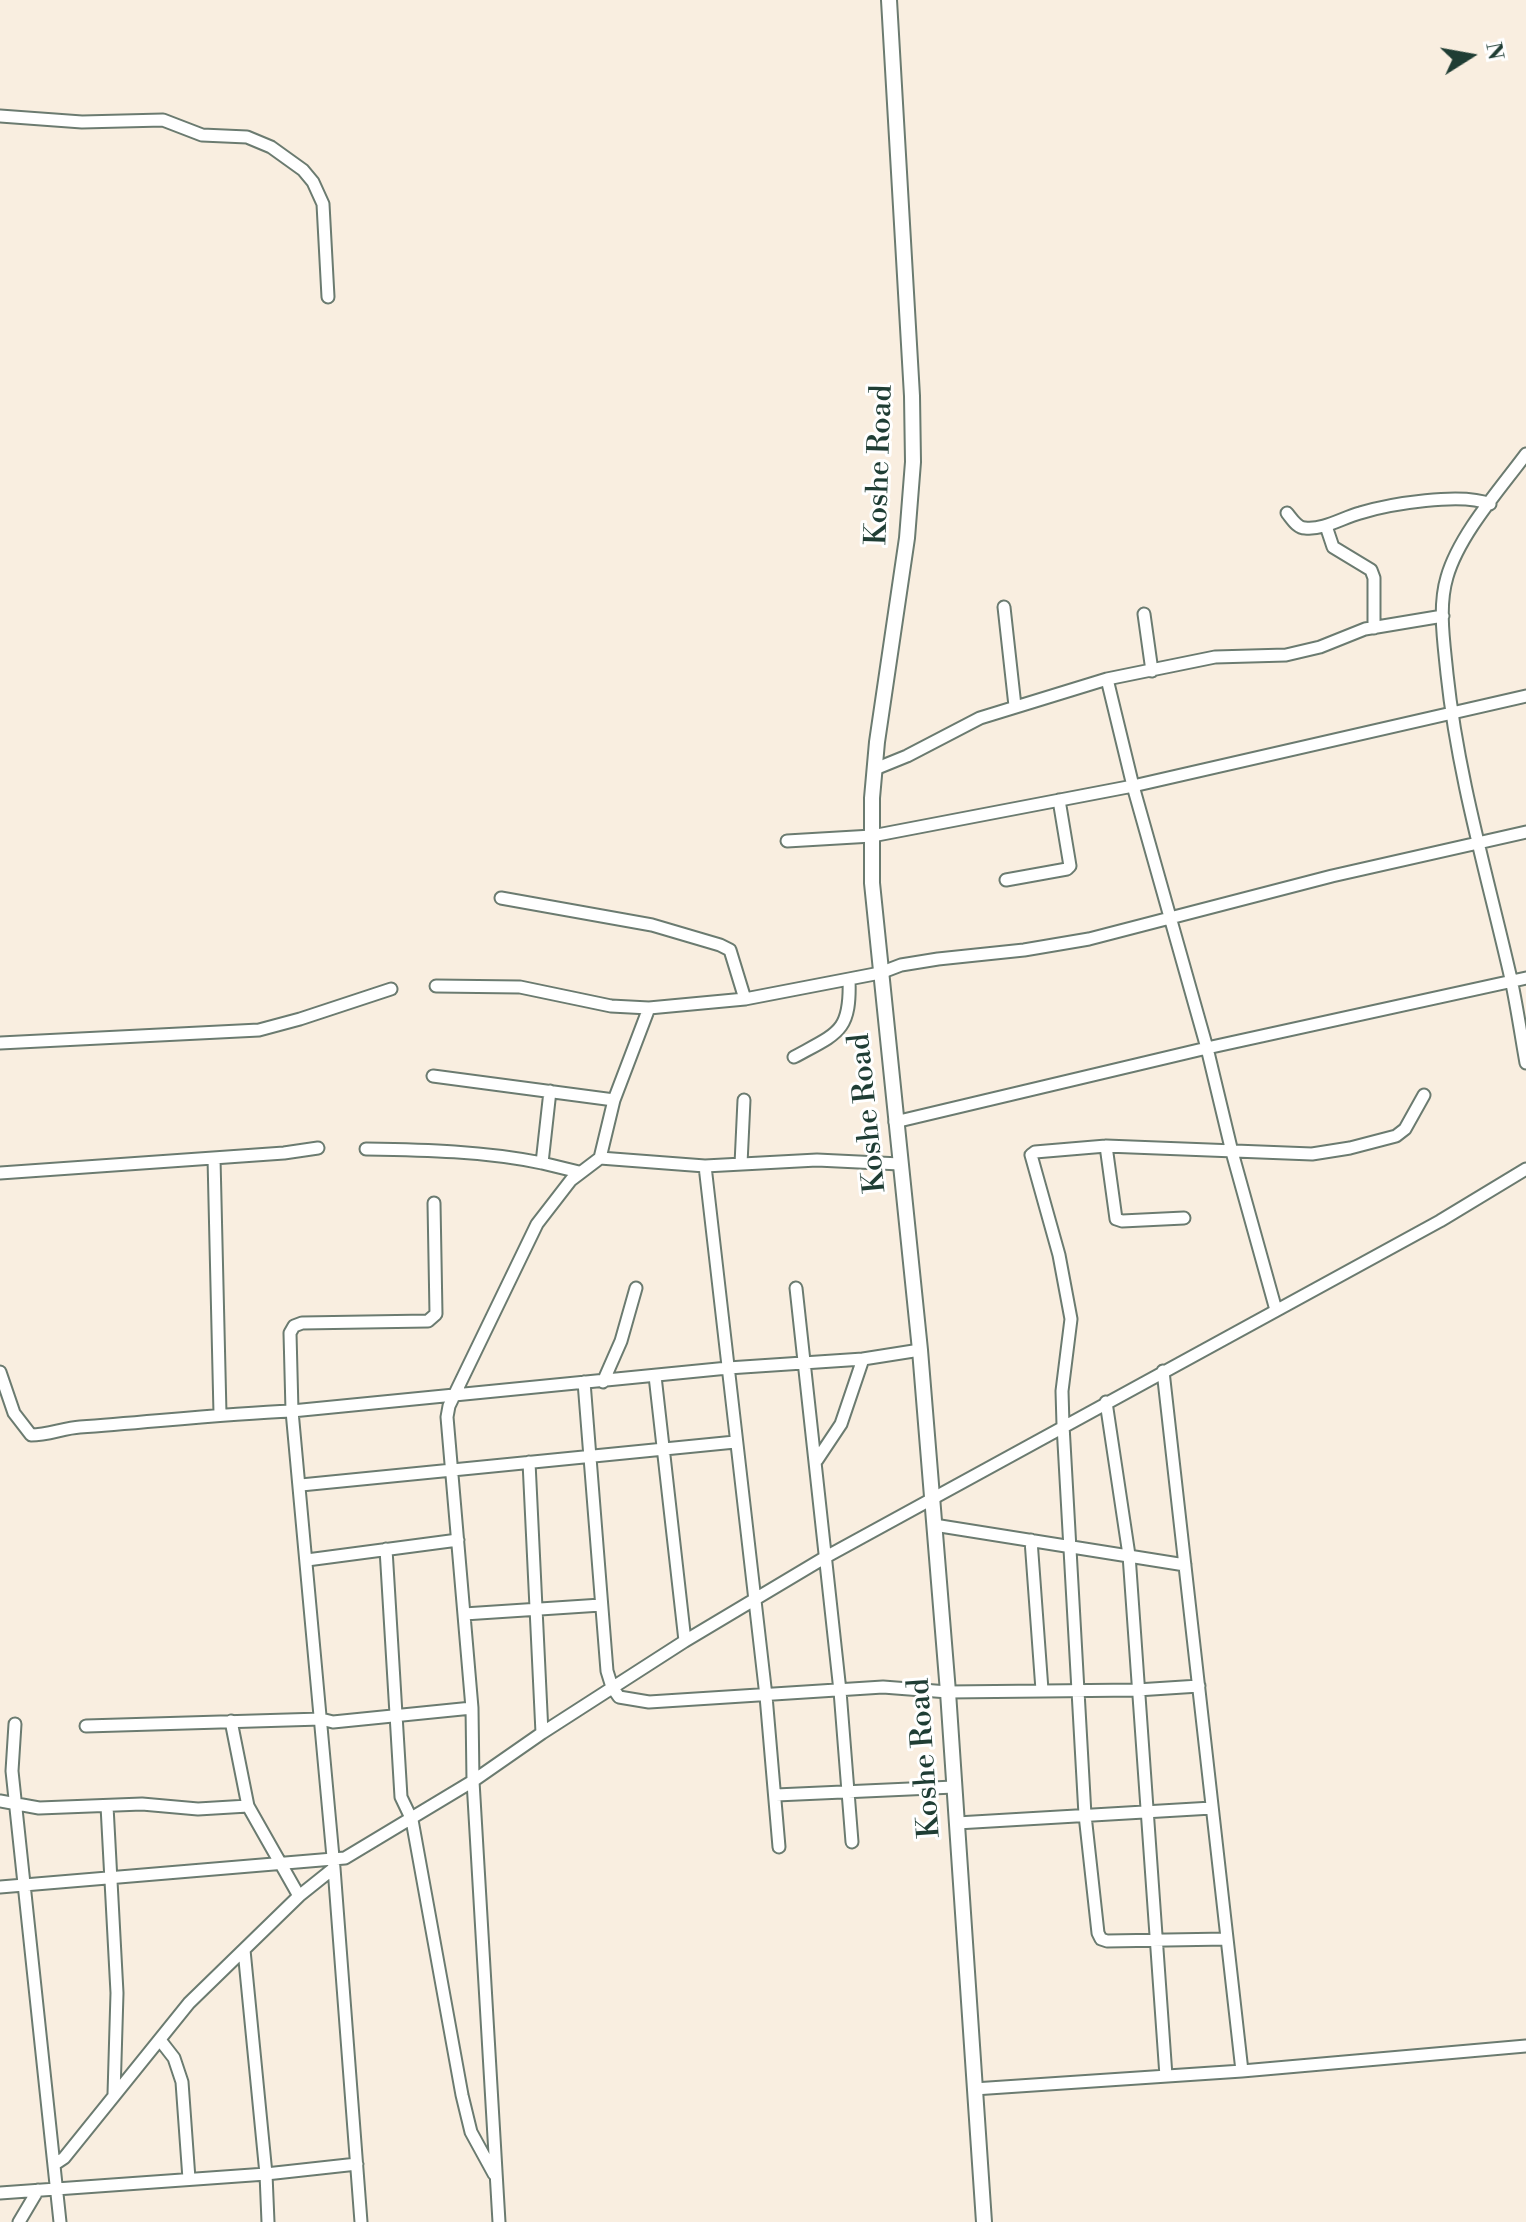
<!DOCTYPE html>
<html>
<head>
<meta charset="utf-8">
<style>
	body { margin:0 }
	#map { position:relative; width:1526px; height:2222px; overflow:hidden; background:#f9eee0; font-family:"Libre Bodoni",serif }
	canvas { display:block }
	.north { position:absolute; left:1430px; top:16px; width:80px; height:80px; -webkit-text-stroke:6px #fff; paint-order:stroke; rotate:79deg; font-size:22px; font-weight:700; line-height:32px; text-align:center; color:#1f3d34 }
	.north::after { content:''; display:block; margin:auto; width:28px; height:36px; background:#1f3d34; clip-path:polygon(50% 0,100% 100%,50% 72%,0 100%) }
</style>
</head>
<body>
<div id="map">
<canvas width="1526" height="2222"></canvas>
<div class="north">N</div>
</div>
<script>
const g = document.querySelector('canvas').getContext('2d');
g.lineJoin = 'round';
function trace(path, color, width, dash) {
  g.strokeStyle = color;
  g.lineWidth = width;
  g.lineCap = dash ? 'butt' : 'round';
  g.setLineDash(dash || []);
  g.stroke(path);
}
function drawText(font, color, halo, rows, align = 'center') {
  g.font = font + ' "Libre Bodoni",serif';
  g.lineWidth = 6;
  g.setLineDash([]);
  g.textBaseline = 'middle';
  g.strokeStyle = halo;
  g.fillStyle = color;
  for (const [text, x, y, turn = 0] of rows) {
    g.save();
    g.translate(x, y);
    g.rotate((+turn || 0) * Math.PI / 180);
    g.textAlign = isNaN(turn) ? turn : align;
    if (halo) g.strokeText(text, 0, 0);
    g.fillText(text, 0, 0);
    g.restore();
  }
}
const minor = new Path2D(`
	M0,116l82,6 81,-2 39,15 45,2 24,10 32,23 10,12 10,22 5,93
	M1526,454c-26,35 -67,81 -79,123 -9,30 -3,66 0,97 11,104 41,204 64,305 6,28 10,56 15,84
	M1287,513c5,6 10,15 18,15 19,2 37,-10 55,-15 29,-9 102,-21 130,-9
	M1326,526l7,21 38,23 3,8v50
	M1004,607l11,99
	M1144,614l8,57
	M1107,679l26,107 74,262 25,104 44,158
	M875,769l32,-13 73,-38 127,-39 108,-22 71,-2 34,-8 45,-18 78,-13
	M787,841l85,-5 261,-50 393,-90
	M1006,880l61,-11 3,-3 -11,-66
	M501,898l151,27 68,20 10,5 15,49
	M436,986l84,1 91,19 38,2 96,-9 135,-26 21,-8 37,-6 86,-9 65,-11 243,-63 194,-44
	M0,1043l259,-13 41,-11 91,-30
	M794,1057c44,-24 57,-25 55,-78
	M433,1076l181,24
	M895,1122l312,-74 319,-70
	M1106,1146l10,73 6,2 62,-3
	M366,1149c60,1 117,2 176,14l8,-72
	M214,1158l6,256
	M600,1158l14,-58 35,-92
	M542,1163l37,9
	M741,1164l3,-64
	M705,1166l61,530 13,151
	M0,1173l284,-20 34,-5
	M796,1288l44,403 12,151
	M1163,1371l79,700
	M0,1372l14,41 17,22c17,0 33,-7 49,-8 71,-5 141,-13 212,-16l436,-43 135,-9
	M655,1376l30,265
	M584,1382l23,289 5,16 7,10 30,5 234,-15 65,5 189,-2 62,-4
	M603,1382l18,-41 15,-53
	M1106,1402l23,153 37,521
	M817,1460l24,-36 22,-65 57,-9
	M529,1462l13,271
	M301,1485l434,-43
	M934,1525l251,40
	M1031,1540l11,150
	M386,1549l15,248 11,23 50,275 9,37 23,42
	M307,1560l151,-20
	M464,1614l137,-9
	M231,1721l17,85 51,90
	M15,1724l-3,47 48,451
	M86,1726l235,-7 12,3 139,-14
	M776,1795l178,-8
	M0,1801l39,7 103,-4 56,5 50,-3
	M107,1806l10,187 -3,101
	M957,1823l255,-15
	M0,1887l345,-29 128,-77 69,-48 143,-92 139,-83 616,-337 86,-52
	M1227,1939l-120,2 -6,-2 -3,-6 -13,-118 -22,-390 -1,-34 9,-72 -12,-64 -28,-100 4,-3 71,-6 206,8 38,-6 46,-12 9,-7 19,-34
	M244,1950l22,224 2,48
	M160,2040l14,18 8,24 7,97
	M974,2089l268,-18 284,-25
	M55,2164l9,-6 125,-155 110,-107 35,-28
	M0,2193l266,-19 91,-10
	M19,2222l19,-32
	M361,2222l-27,-354 -42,-457 -2,-78 4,-7 8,-3 126,-2 8,-7 -2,-111
	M499,2222l-26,-441 -1,-73 -25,-291 2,-11 88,-182 34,-44 29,-22 105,8 112,-6 83,4`);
const major = new Path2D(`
	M889,0l23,396 1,66 -6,76 -30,204 -5,56v85l48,467 28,342 36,530`);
const streetNames = [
	["Koshe Road",881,465,-88],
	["Koshe Road",869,1113,-96],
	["Koshe Road",926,1758,-94]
];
trace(minor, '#6b7b70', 15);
trace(major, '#6b7b70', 18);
trace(minor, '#fff', 11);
trace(major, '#fff', 14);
drawText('30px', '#1f3d34', '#fff', streetNames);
</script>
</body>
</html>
